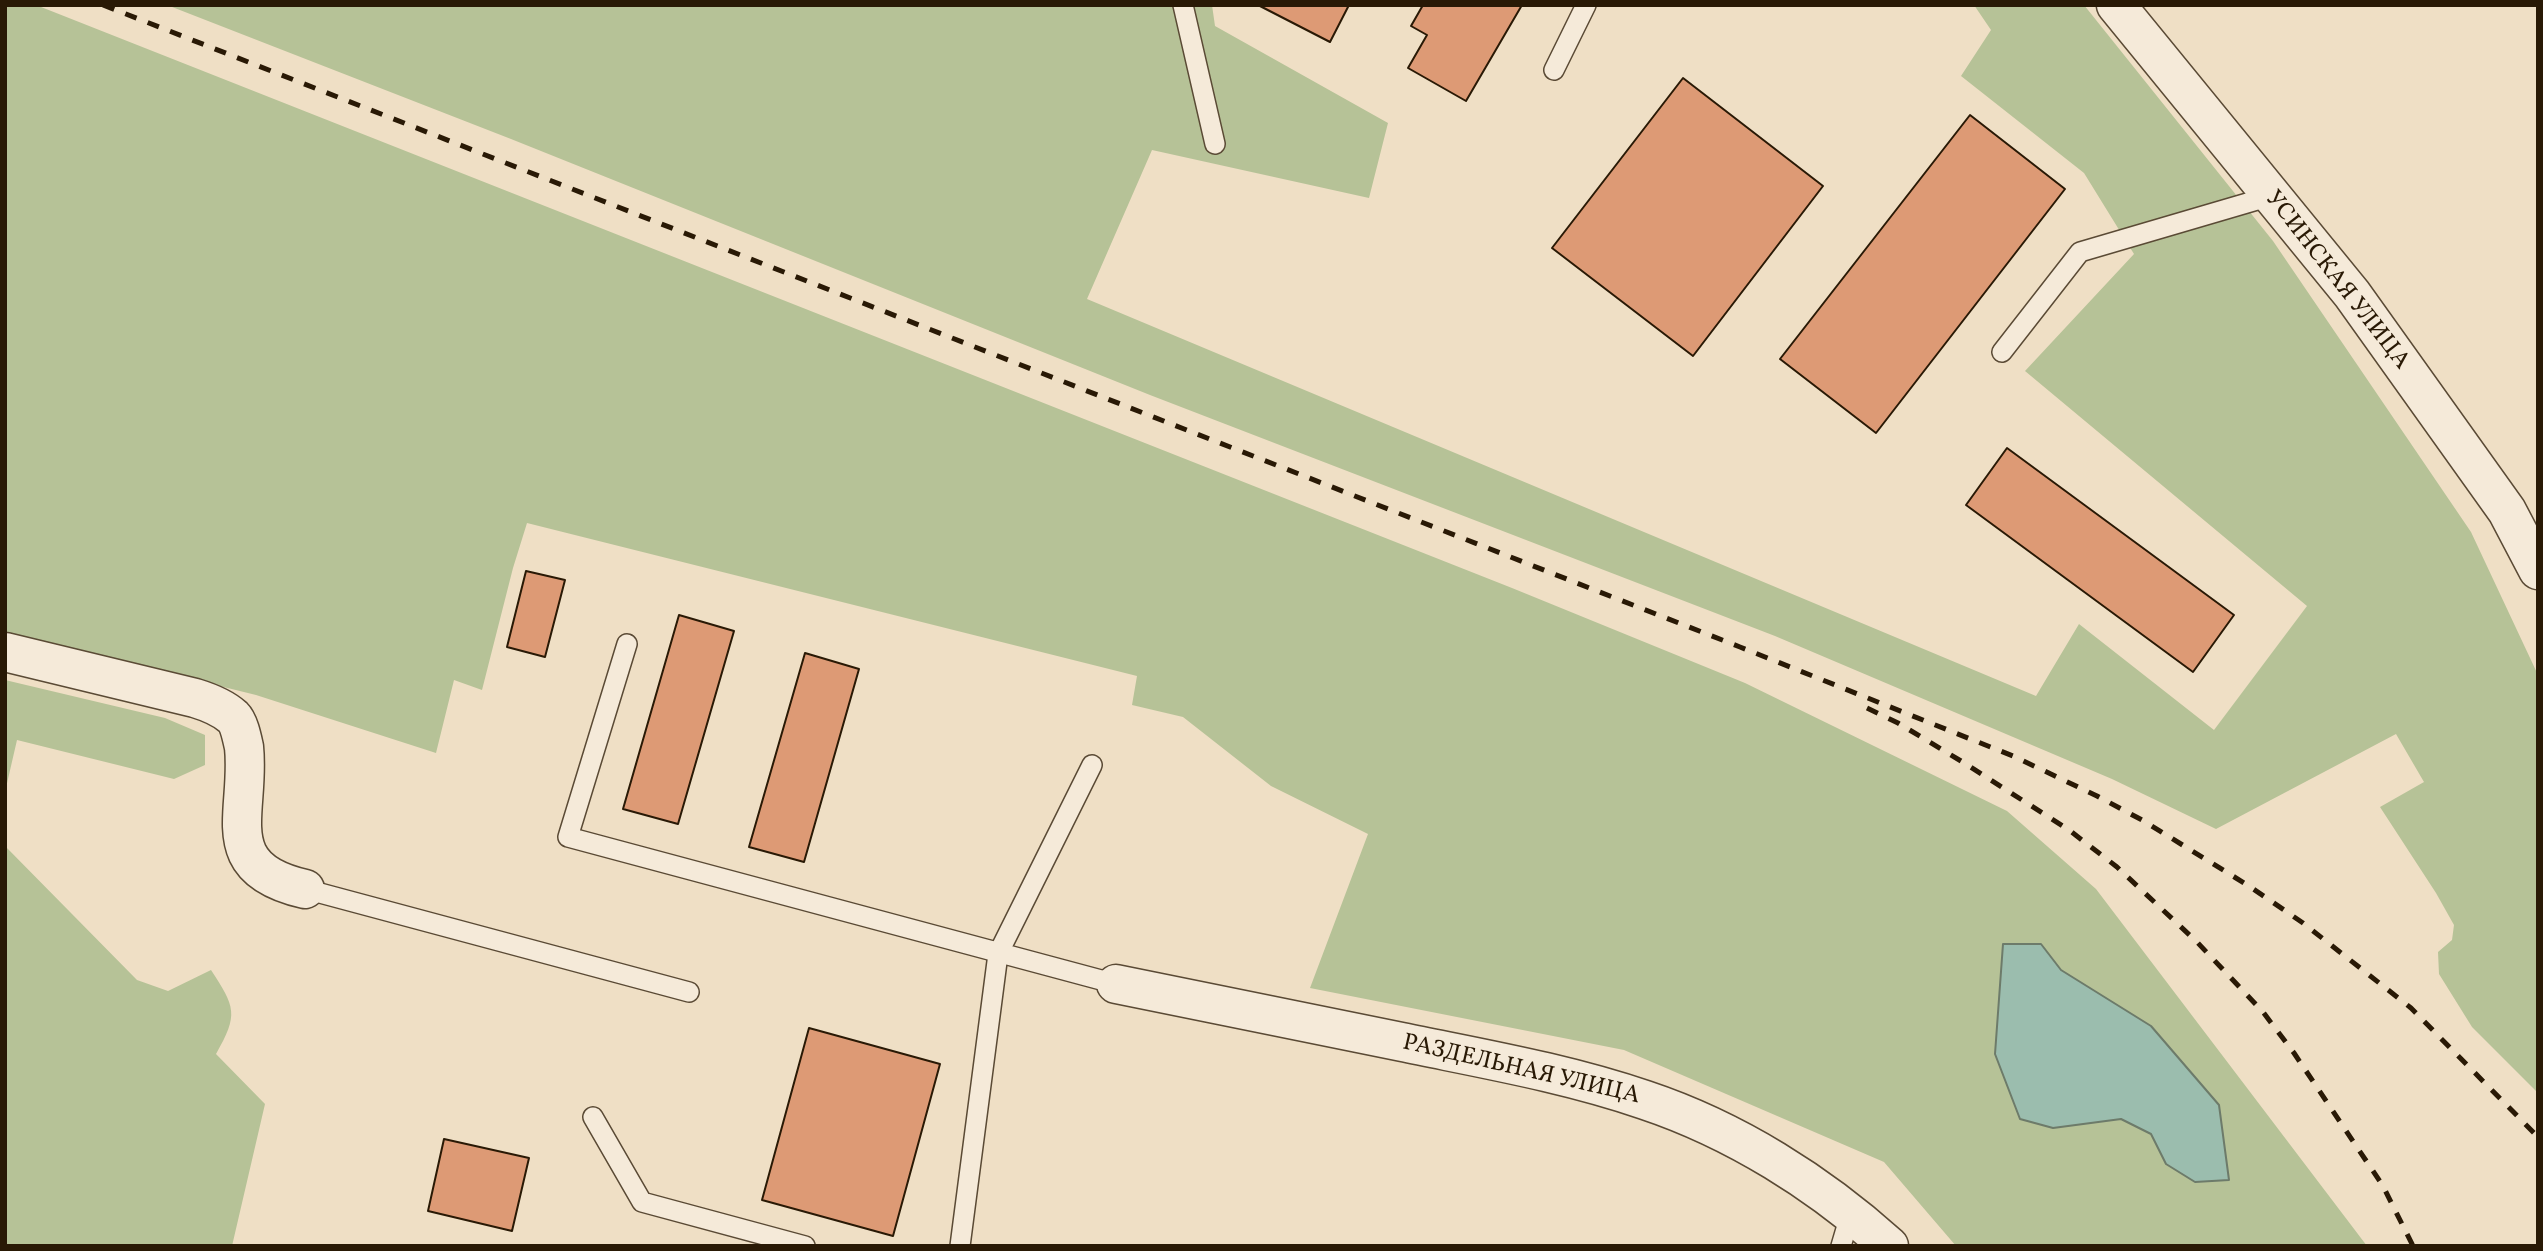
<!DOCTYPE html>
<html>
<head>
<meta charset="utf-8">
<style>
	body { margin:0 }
	#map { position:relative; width:2543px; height:1251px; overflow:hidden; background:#efdfc5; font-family:Vollkorn,serif }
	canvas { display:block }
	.frame { position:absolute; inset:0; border:7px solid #291905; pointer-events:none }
</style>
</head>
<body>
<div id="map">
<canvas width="2543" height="1251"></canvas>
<div class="frame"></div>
</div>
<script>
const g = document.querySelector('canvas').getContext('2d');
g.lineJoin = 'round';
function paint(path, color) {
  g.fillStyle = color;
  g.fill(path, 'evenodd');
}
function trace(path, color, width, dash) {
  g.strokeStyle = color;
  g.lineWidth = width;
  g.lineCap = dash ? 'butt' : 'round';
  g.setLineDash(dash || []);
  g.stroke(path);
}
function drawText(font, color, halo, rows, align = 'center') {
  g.font = font + ' Vollkorn,serif';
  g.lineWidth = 6;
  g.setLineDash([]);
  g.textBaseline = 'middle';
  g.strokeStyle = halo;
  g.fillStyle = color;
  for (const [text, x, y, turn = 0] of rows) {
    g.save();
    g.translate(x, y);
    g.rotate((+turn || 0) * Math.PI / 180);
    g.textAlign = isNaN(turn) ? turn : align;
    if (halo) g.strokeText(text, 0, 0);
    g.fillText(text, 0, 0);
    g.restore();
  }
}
const green = new Path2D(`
	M5,5h31l1476,583 233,95 262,128 89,78 271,357h-411l-72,-84 -260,-112 -314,-62 58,-154 -97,-48 -88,-69 -51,-12 5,-29 -610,-153 -14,45 -31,122 -28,-10 -18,73 -180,-58 -251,-62zM2040,944l21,26 90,56 67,79 11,75 -34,2 -29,-18 -15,-30 -30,-15 -68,9z
	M167,5h1045l3,21 173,97 -19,75 -217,-48 -65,149 949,397 43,-72 135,106 93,-124 -282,-235 109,-117 -50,-81 -123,-97 30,-46 -17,-25h110l189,236 198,291 67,143v418l-66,-66 -33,-53 -1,-22 14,-12 2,-15 -18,-32 -56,-86 44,-25 -28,-48 -180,95 -104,-50 -337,-143 -625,-241 -639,-256z
	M5,680l160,38 40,17v30l-31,14 -157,-39 -12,52z
	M5,846l132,134 31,11 43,-21c24,37 28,44 5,84l49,50 -33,142h-227z`);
const water = new Path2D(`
	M2003,944h38l20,26 90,56 68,79 10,75 -34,2 -29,-18 -15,-30 -30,-15 -68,9 -33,-9 -25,-65z`);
const building = new Path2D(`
	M1258,5h91l-19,37z
	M1423,5h99l-56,96 -58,-33 19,-33 -16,-9z
	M1683,78l140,108 -130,170 -141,-108z
	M1970,115l95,74 -189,244 -96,-74z
	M2007,448l227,167 -41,57 -227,-167z
	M526,571l39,9 -20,77 -38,-10z
	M679,615l55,16 -56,193 -55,-15z
	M805,653l54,16 -55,193 -55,-15z
	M809,1028l131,36 -47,172 -131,-36z
	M444,1139l85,19 -17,73 -84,-20z`);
const lane = new Path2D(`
	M1183,5l32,139
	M1554,70l32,-65
	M2002,352l78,-100 191,-56
	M627,644l-59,193 548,147
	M305,889l384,103
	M593,1117l49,85 163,44
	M960,1246l38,-292 94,-189
	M1841,1246l10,-34`);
const street = new Path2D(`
	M2116,5l236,289 155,217 31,59
	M5,652l190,46c13,4 27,9 38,19 6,6 9,21 11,30 7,66 -31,121 61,142
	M1116,984c95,19 191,39 286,58 82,17 164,31 243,58 90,30 174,83 244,146`);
const rail = new Path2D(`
	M103,5l1637,642 273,109 84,40 45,24 107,66 54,37 108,85 127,129
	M1867,708l31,15 63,38 108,69 48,37 80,75 66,70 31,41 89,133 30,60`);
const streetNames = [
	["УСИНСКАЯ УЛИЦА",2336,281,52],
	["РАЗДЕЛЬНАЯ УЛИЦА",1521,1071,13]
];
paint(green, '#b6c297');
paint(water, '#9bbdae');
trace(water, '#6d7b6a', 2);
paint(building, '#dd9a75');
trace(building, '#291905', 2);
trace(lane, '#5a4a35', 22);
trace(street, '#5a4a35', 41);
trace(lane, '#f5ead9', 19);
trace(street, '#f5ead9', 38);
trace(rail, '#291905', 5, [12, 12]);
drawText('24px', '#291905', '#f5ead9', streetNames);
</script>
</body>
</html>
